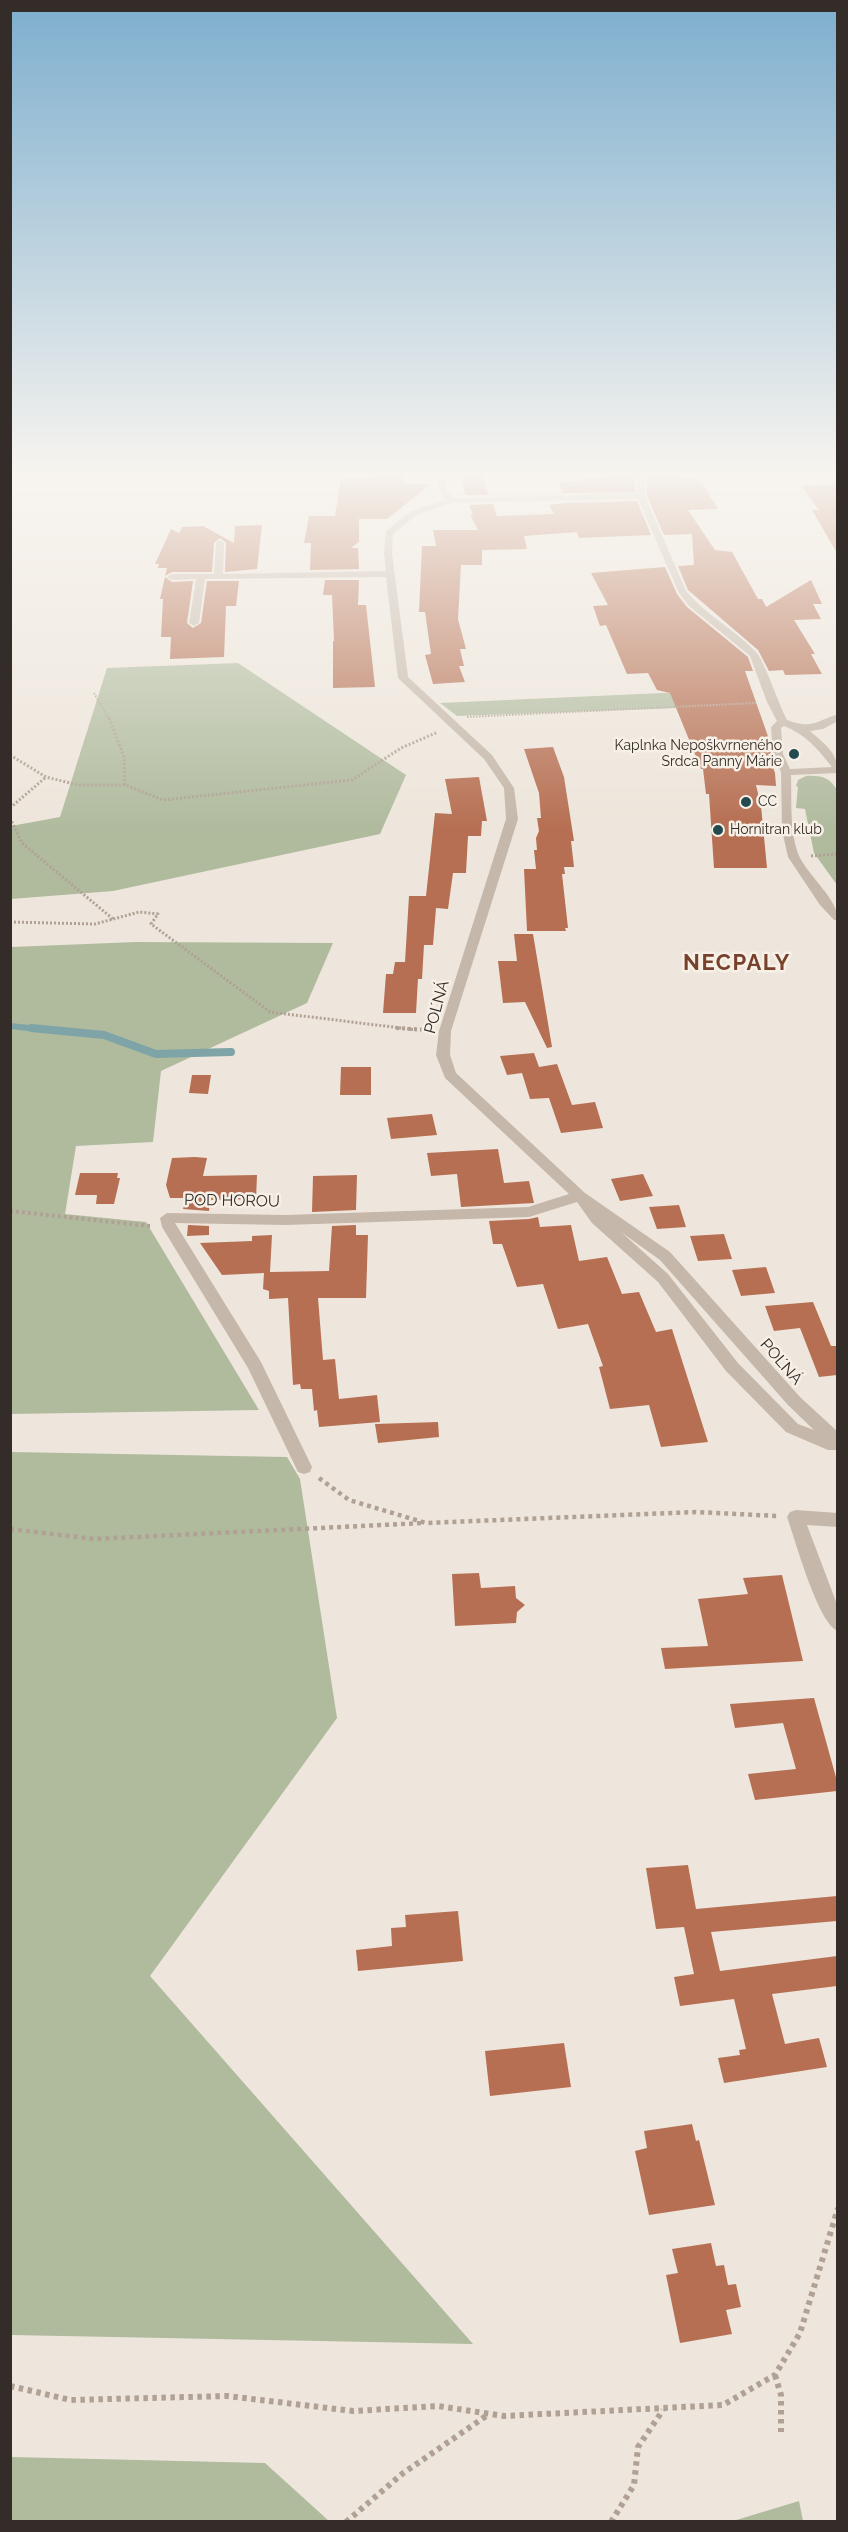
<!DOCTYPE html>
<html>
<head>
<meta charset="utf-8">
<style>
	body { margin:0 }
	#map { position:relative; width:848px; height:2532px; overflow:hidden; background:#eee6dc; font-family:Raleway,sans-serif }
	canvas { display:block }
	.frame { position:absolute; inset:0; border:12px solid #332c28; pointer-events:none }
</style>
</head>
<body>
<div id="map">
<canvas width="848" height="2532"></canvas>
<div class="frame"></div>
</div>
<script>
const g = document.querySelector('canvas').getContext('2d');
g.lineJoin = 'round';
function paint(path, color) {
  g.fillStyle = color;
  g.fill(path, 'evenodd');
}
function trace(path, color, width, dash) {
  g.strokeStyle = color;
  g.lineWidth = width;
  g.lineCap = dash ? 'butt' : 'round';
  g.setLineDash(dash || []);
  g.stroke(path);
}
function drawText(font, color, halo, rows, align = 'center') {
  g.font = font + ' Raleway,sans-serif';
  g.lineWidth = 5;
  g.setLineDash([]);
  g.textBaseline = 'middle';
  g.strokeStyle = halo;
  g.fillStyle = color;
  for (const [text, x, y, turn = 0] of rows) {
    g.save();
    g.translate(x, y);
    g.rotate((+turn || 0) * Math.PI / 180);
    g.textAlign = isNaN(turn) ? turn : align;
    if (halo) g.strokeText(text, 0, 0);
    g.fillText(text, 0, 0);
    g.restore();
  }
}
const green = new Path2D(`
	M238,663l168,112 -26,59 -267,57 -102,8v-73l49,-9 47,-149z
	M751,689l6,16 -300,11 -17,-13z
	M806,776c14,-1 24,1 31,14v95l-23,-32 -9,-44 -9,-1 2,-21 -2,-1 2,-6z
	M136,942l197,1 -26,60 -146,68 -8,71 -77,4 -11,68 81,8 113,188 -248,4v-467z
	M11,1452l276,5 13,22 37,239 -187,258 323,368 -462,-9z
	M11,2457l254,6 64,58h-318z
	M799,2501l4,20h-70z`);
const streamFar1 = new Path2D(`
	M10,1026l37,4`);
const stream = new Path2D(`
	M31,1028l73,7 52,19 75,-2`);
const building = new Path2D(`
	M380,473h25l-1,11h27l-44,35h-28v23l-8,6h7l1,21 -49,1 1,-27h-7l5,-27h26l6,-38 39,-2z
	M607,473l28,2v17l-73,1 -3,-11 22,-1 -1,-3 28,-2z
	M482,474l7,21h-23l-7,-20z
	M679,474l2,4 16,1 2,4h3l16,26 -30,1 27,40 17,2 26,47h4l4,8 45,-27 11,24h-9l8,15 -27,1 21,34h-4l11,20 -37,1 -2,-5 -14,1 -11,-21 -70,-60 -10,-24 16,-1 -2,-31 -28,1 -17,-39v-21z
	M837,484v69l-25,-43h7l-18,-24z
	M637,501l14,34 -72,3 -2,-6 -53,4 3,13 -45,1v15h-21l-3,54 8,30h-6l4,17h-5l6,16 -32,2 -8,-29 6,-1 -6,-42h-6l3,-66h14l-3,-16h45l-8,-15h3l-4,-10 24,-1 4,12 57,-2 -5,-9 15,-2z
	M262,525l-5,44 -32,3 1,-29 -6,-5 -6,5 -2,29h-40l-7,4 2,-8h-9l1,-4h-4l16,-35 8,4 3,-6 21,-1 31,17 1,-17z
	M665,567l12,27 10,13 61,50 5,14h-8l25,71 1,12h-3l7,19 1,13 -20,-1 5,21 6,62h-53l-5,-74h-3l-3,-25h-2l-31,-76 -13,-3 -9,-17 -21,1 -21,-49 -6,1 -7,-20 15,-1 -17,-32z
	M165,577l7,5 21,-1 -6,42 6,5 8,-5 6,-42h32l-3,25h-10l-2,51 -54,2 1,-22h-10l2,-38h-3z
	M325,580h34l-1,25h8l9,82 -42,1v-47h1l-2,-46h-9z
	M553,747l11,30 10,64h-3l3,26h-10l1,7h-3l6,54h-3l1,3h-39l-3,-62h12l-2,-19h3l-1,-12 3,-7 -2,-13h4l-2,-25 -15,-44z
	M479,777l8,44h-5l-1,15h-13l-2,37h-13l-5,36 -12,-1 -3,37h-9l-2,34h-4l-2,34h-33l3,-39h7l2,-12h10l4,-66h17l9,-83 17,1 -7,-35z
	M514,934h19l19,113 -5,1 -22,-46 -22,1 -5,-42h19z
	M534,1053l5,14 18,-3 15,41 23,-3 8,26 -42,5 -12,-35 -19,1 -8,-26 -15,2 -7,-19z
	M341,1067h30v28h-31z
	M192,1075h19l-3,19 -19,-1z
	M432,1114l5,21 -46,4 -4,-21z
	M498,1149l6,34 25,-2 5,22 -73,4 -4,-33 -26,2 -4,-23z
	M195,1157l12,1 -4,18 54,-1 -1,24 -46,1 -1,11 -26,-2 3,-11h-16l-4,-13 6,-27z
	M80,1173h38l-1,5h3l-6,26h-18l1,-9h-22z
	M643,1174l10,22 -33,5 -9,-22z
	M357,1175l-1,35 -44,2 1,-36z
	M679,1205l7,22 -29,2 -8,-22z
	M538,1217l2,10 31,-2 8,36 28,-4 15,37 17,-2 17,40 16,-3 36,113 -47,5 -12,-42 -39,4 -11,-42 4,-1 -15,-42 -30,5 -15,-45 -26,3 -15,-43h-9l-4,-23 40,-2z
	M188,1225l21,1v9l-22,1z
	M356,1225v10h12l-2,63h-48l5,62 12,-1 4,40 38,-4 3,27 -61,5 -2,-17 -3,1 -2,-22h-11l-1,-5 -7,1 -5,-87 -19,1v-8l-6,-2 1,-16 -42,2 -22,-32 52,-2v-5l20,-1 -2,37 59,-1 3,-45z
	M724,1234l8,25 -34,2 -8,-25z
	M766,1267l9,26 -34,3 -9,-26z
	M813,1302l18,44h6v29l-18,2 -19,-49 -26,3 -9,-25z
	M438,1422l1,15 -61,6 -3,-19z
	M479,1573l2,15 34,-2 1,12 9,7 -8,7 -1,11 -61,3 -3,-52z
	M782,1575l21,86 -138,8 -4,-21 47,-2 -10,-47 50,-5 -5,-16z
	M814,1698l23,83v10l-82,9 -7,-26 48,-5 -13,-46 -48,5 -5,-24z
	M688,1865l8,44 141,-13v25l-126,11 9,39 117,-15v30l-65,8 13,50 34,-6 8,29 -103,16 -6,-25 22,-3 -1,-5 7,-1 -12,-50 -54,7 -6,-29 20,-3 -10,-47 -28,2 -10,-61z
	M458,1911l5,50 -105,10 -2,-21 36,-4 -1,-18 15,-1 -1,-12z
	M564,2043l7,44 -81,9 -5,-45z
	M692,2124l4,17 3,-1 16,65 -66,10 -14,-64 12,-3 -3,-17z
	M711,2243l5,23 8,-1 4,20 8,-1 5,23 -15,3 6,24 -52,9 -14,-68 12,-2 -6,-24z`);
const pathFar4 = new Path2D(`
	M655,484l183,-9
	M94,693l16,27
	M467,717l289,-14`);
const pathFar3 = new Path2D(`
	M109,718l15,39 1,28
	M10,755l36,22 32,8h47l38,15 189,-20 49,-32 37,-16
	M10,808l36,-31
	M10,818l12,25 91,76
	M811,856l27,-2
	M10,922l85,2 44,-12 19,2 -7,10 119,88 147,18`);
const pathFar2 = new Path2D(`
	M396,1028l33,2
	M10,1211l140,15`);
const pathFar1 = new Path2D(`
	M319,1478l30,22 77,23 270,-11 82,4
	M10,1529l84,10 329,-16`);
const path = new Path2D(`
	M775,2375l6,20v37
	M10,2386l61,14 156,-4 126,15 85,-5 66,10 219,-11 52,-30 25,-42 38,-125
	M346,2522l56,-48 87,-60
	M611,2522l23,-37 4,-38 25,-37`);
const minor = new Path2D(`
	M437,473h8v13l8,12 184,-4v-21h8v23l41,95c20,24 49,39 70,61 8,8 23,53 31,68 25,9 28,2 51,-6v7l-15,8 -13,2c15,13 28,22 28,42l-47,2c1,26 -2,59 9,83 10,19 38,42 38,62h-4l-14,-15 -32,-48 -6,-27 -1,-58 -8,-18 -2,-27 6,-6 -10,-19 -17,-46 -61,-50 -10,-13 -41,-94 -187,4 -34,12 -24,19 -1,19 16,124 84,78 22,33 4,31 -67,212 -1,24 6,18 129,120 85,59 130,145 38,35v18h-10l-42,-18 -60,-61 -68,-89 -66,-59 -15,-21 -48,15 -244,8 -110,-2 86,139 51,105 -2,5 -6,2 -6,-2 -50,-104 -86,-141 -2,-9 7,-5 118,2 243,-8 41,-13 -124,-116 -9,-23 3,-24 67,-212 -2,-31 -20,-29 -86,-81 -12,-101 -181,2 -6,44 -5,3 -5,-3 7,-44 -24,1 -5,-3 5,-3h42l2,-31 4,-3 4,3 -1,31 163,-3 -2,-18 2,-22 25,-20 34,-11 -8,-14zM784,726c21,8 34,23 48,41l-42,2 -7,-15 -2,-26zM621,1232l39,28 128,145 26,25 -16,-6 -60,-61 -70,-89z
	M796,1510l42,3v14l-31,-2 31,82v24c-20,-7 -43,-92 -51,-114l3,-5z`);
const markers = [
	[794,754,6,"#234a4f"],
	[746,802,6,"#234a4f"],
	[718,830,6,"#234a4f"]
];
const farPoinames = [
	["Kaplnka Nepoškvrneného",782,746,"right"],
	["Srdca Panny Márie",782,762,"right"],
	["CC",758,802],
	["Hornitran klub",730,830]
];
const streetNames = [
	["POĽNÁ",437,1007,-75],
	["POD HOROU",232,1201,1],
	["POĽNÁ",781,1362,49]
];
const districtNames = [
	["NECPALY",737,963]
];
paint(green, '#b0bb9e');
trace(streamFar1, '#7ea4a7', 6);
trace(stream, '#7ea4a7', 8);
paint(building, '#b66f52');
trace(pathFar4, '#b0a194', 2, [1.5, 1.5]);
trace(pathFar3, '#b0a194', 3, [2, 2]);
trace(pathFar2, '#b0a194', 4, [3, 3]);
trace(pathFar1, '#b0a194', 4.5, [4, 4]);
trace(path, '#b0a194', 6, [4.5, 4.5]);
paint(minor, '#c5b7a9');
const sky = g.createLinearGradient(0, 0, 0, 828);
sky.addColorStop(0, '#7daece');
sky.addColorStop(0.57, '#f7f4ef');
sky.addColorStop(1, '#f7f4ef00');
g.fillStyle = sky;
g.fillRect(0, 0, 848, 828);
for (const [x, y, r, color] of markers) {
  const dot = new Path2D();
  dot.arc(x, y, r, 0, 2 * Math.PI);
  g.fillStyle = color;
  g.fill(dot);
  trace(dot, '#f7f0e7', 2);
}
drawText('14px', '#332c28', '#f7f0e7', farPoinames, 'left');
drawText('16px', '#332c28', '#f7f0e7', streetNames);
g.letterSpacing = '1.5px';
drawText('bold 22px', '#77412c', '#f7f0e7', districtNames);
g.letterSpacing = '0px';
</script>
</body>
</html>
